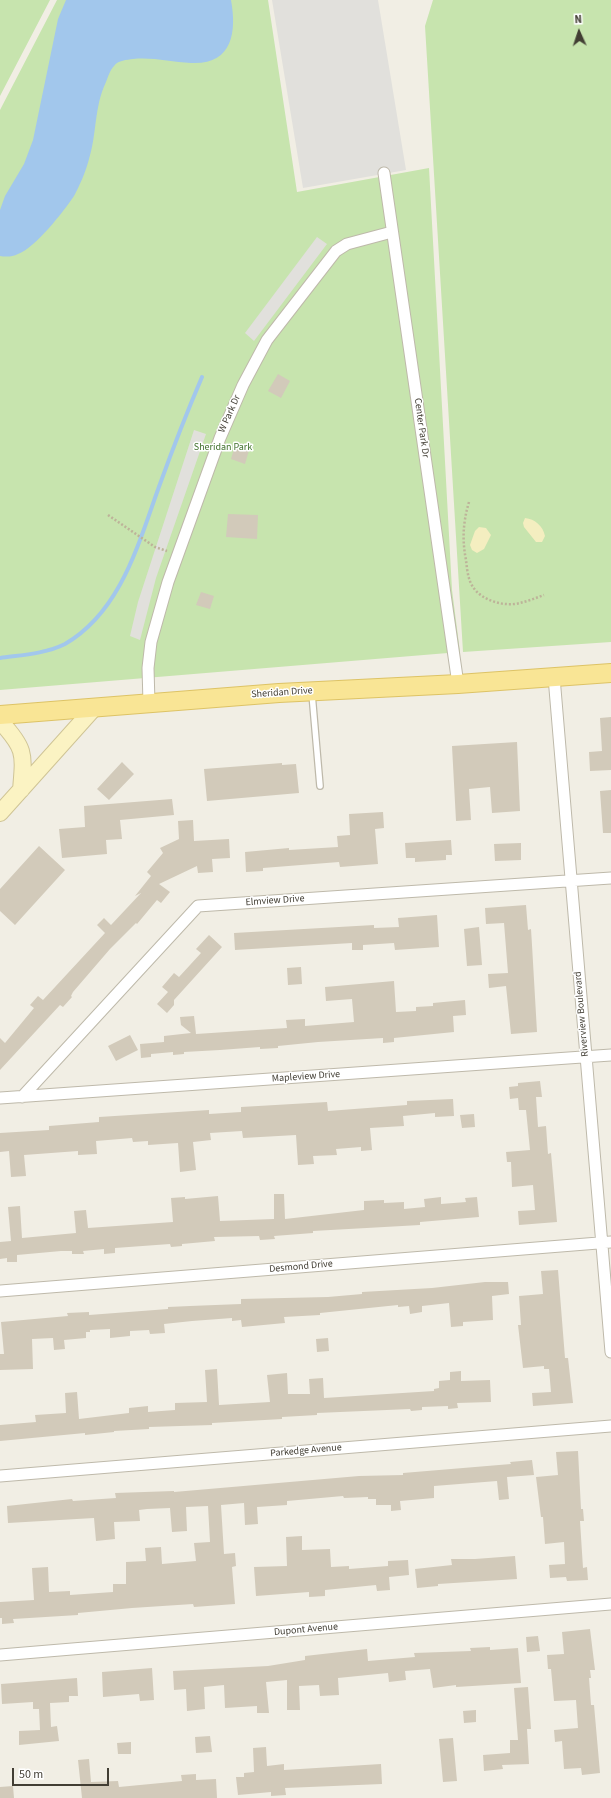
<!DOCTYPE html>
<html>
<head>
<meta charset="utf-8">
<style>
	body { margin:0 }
	#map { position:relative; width:611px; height:1798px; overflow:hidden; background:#f1eee4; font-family:"Source Sans 3",sans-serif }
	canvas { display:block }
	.north { position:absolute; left:559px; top:12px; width:40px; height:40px; -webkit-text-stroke:3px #fff; paint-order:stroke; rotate:357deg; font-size:11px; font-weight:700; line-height:16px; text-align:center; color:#423e34 }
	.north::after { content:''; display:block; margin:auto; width:14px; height:18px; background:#423e34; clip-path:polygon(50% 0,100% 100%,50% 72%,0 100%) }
	.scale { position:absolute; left:12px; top:1768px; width:97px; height:18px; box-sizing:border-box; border:2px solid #423e34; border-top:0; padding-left:5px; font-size:12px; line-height:14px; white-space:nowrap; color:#423e34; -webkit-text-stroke:3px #fff; paint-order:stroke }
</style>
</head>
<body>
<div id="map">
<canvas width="611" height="1798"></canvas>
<div class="north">N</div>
<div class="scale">50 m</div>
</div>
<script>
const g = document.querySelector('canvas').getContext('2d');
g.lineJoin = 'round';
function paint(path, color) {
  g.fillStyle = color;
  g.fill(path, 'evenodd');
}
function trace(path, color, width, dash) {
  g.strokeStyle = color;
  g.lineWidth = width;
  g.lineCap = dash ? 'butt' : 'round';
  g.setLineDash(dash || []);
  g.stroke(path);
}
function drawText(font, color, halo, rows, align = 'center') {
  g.font = font + ' "Source Sans 3",sans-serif';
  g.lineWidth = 3;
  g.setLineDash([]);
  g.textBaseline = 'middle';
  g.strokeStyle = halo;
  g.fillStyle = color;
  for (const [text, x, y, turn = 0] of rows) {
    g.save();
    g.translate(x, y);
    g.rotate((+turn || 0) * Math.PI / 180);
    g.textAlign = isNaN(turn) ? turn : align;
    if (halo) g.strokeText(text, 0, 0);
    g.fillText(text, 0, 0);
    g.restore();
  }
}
const green = new Path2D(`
	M0,0h50l-50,96z
	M57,0h211l29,192 132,-24 23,422 8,62 -460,38v-580z
	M433,0h178v642l-148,10 -38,-626z`);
const sand = new Path2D(`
	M525,518c10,1 18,8 20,18l-3,6h-6l-12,-15 -1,-4z
	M479,527l7,1 5,7 -7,14 -7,4 -5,-3 -2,-5 5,-14z`);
const parking = new Path2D(`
	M272,0h106l28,170 -103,18z
	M317,237l10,7 -73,97 -9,-8z
	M194,430l12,4 -50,144 -16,62 -10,-4 8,-34z`);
const water = new Path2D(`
	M66,0h165c6,33 1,65 -40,63 -20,-1 -38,-6 -58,-4 -6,1 -15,1 -19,7 -4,4 -6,11 -8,16 -12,25 -9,52 -17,77 -3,12 -9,26 -15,37 -10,15 -39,52 -56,58 -6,3 -12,3 -18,2v-46l5,-14 19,-32 9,-24 25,-121z`);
const stream = new Path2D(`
	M0,658c21,-3 45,-4 65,-14 57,-33 74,-103 95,-160 13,-36 27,-72 42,-107`);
const building = new Path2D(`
	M278,374l12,7 -9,17 -13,-7z
	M236,442l14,5 -5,17 -14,-5z
	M228,514l30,1 -1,24 -31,-2z
	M201,592l13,4 -4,13 -14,-4z
	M611,717v53l-21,1 -1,-19 13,-1 -2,-33z
	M517,742l3,69 -28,2 -2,-26 -21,2 2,31 -15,1 -4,-75z
	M122,762l12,12 -25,26 -12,-11z
	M282,763v2l14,-1 3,29 -92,8 -3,-32z
	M611,790v43h-8l-3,-42z
	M172,799l2,16 -54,5 2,19 -16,1 1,14 -45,4 -3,-29 26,-2 -1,-21z
	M383,812l1,16 -9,1 3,35 -38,3 -1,-5 -76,6v3l-17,1 -1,-20 44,-4v2l49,-3 -1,-11 13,-1 -1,-21z
	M193,820l1,21 35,-2 1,19 -18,1 1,13 -15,1 -1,-7 -38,18 11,8 -9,11 -4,-3 -20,24 -1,-1 -26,26 -37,43 -2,4 1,1 -9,10 -3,-2 -60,65v-32l5,5 29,-35 -4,-3 8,-9 5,4 62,-67 -8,-8 7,-7 7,7 30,-32 -6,3 16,-20 -4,-4 16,-19 -3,-5 19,-9 -1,-18z
	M451,840l1,15h-6v5l-31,2v-4h-9l-1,-15z
	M521,843v17l-26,1 -1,-17z
	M39,846l26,24 -50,55 -15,-14v-22z
	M526,905l2,25 3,-1 1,16 5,87 -26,2 -5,-48 -17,2 -1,-14 20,-1 -4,-50 -18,1 -1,-16z
	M437,915l2,32 -44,3 -1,-7 -31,2v5h-11v-7l-117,7 -1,-17 140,-8v3l25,-1 -1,-9z
	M479,927l3,38 -15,1 -3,-37z
	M209,935l13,12 -48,53v5l-7,8 -10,-9 11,-12 -6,-5 12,-14 5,4 22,-24 -5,-4z
	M301,967l1,17 -14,1 -1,-17z
	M394,981l2,31 20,-1v-4l17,-1v-3l32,-3 1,15 -13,1 1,16 -60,6v4l-11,1v-5l-65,4 -40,4v2l-18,1v-2l-40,3 -36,2v2l-11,1v-3l-22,2v3l-10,1 -1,-14 24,-2v-6l27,-3 -10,-8 -1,-8 14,-1 2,18 91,-6 -1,-8 19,-1v7l49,-4 -2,-23 -26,2 -1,-14z
	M130,1035l8,15 -22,11 -8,-15z
	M540,1081l2,16h-6l2,30 8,-1 2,28 3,-1 6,69 -38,3 -1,-14 17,-1 -2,-25 -21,2 -1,-25h-4l-1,-10 24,-2 -4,-40h-7l-1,-12 -8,1 -1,-12 9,-1v-3z
	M453,1099l1,17 -19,1v-4l-32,3 1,10 -34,2 2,22 -11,1v-4l-25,2 1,6 -24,1 1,8 -16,1 -2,-30 -53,3 -1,-7 -32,2 1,7 -18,2 3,28 -16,2 -2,-29 -30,2v-4l-15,1 -1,-4 -36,3 1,13 -19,1v-4l-54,4 2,21 -15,1 -2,-26 -9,1v-19l49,-3v-4l50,-4v-5l110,-7v4l32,-2v-5l86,-5 1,9 79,-6v-4z
	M474,1114l1,13 -13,1 -2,-13z
	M274,1194h10l1,25 79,-9v-9l20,-1v3l20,-1v7l21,-2 -1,-8 17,-2v7l25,-2 -1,-4 12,-1 2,20 -59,5v3l-107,6v2l-39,3 1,3 -15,1 -1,-4 -45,1 1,4 -33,3v2l-11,1 -1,-3 -55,4v5l-11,1v-5l-21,2 1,3h-12v-3h-11l-44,4v7h-10v-4l-7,1v-17l11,-1 -3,-34 12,-1 2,32 54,-5 -2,-22 12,-1 2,18 85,-6 -2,-24 14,-1v2l33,-3 2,25 54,-2z
	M558,1270l7,88h3l5,45 -40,3 -1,-13 19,-1 -2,-23h-5v-3l-21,2 -5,-43h3l-2,-29 24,-2 -2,-23z
	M485,1282h23l1,12 -17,2 1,24 -30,2v4l-12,1 -2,-24 -27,3v6l-12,2 -1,-8 -11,1v-2l-78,8v2l-36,2 1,6 -43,4 -1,-7 -9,1v-3l-40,3 -28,3 1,9 -15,1 -1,-4 -19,1v5l-20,2v-9l-20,1v2h-4v6l-22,2 1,9 -11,1 -1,-12 -21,1 1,30 -33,1v-16h4l-3,-32 67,-6 -1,-3 22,-1v3l79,-6v-2l22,-1 51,-2v-5l87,-2 34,-3v-2l70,-4z
	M328,1338l1,13 -12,1 -1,-13z
	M217,1369l2,36 51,-3 -3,-27 20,-2 1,21h22l-1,-15 14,-1 1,20 110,-7v-2l5,-1v-7l11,-1v-8l11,-1v10l29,-1 1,22 -34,1 1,5 -10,1v-3l-26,1v3l-11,1 -1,-2 -93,4v2l-35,2v2l-70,4v2l-63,2v2l-35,2v1l-29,3v-2l-85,8v-16l36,-3 -1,-7 31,-2 -1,-20 12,-1 2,27 50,-6v-5l19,-2v6l27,-2v-7l32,-1 -2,-32z
	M578,1451l3,58h2l1,12h-4l3,47 4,-1 1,13 -21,1 -1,-4 -16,1 -1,-13 16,-1 -1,-22 -19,2 -2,-27h-2l-5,-40 22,-2 -2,-23z
	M532,1460l2,15 -27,2 2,22 -10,1 -2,-19 -63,5v12l-34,3 1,9 -10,1v-6h-15v-6h-8v-2l-24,1 -1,-2 -56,5v4l-30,2 1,17 -13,1 -1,-22 -23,2 3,49 11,-1 1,13 -4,1 3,37 -41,3 -1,-3 -61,4 -54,5v2l-65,4 1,4 -12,1v-6h-2v-16l34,-2 -2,-32 16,-1 1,25 21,-1v4l43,-3v-8h13v-22l20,-1 -1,-13 16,-1 1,17 34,-3 -2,-18 16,-1 -2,-36 -22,1 1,24 -15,1 -2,-24 -23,1 -8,1 1,11 -26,1 1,17 -19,2 -2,-23 -86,5 -1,-17 65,-7 1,2 43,-3 -1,-5 59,-2v1l185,-16 44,-1v-2l108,-9 -1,-2z
	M302,1536v14l28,-1 1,18 18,-1v3l39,-3v-5l20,-1 1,15 -20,2 1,13 -13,1 -1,-6 -51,5v6l-16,1v-5l-53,4 -2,-29 33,-1 -1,-29z
	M515,1556l2,23 -79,5v2l-21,2 -2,-19 37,-4 -1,-6h24z
	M590,1629l5,41h-5l1,8h-2l2,27h3l6,68 -18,2 -1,-7 -17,1 -2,-28 -7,1 -1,-12 24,-2 -2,-28 -22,1 -3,-32h-3l-1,-14 17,-1 -2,-22z
	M538,1636l2,15 -13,1 -1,-15z
	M490,1647v3l28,-2 3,35 -65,4v-2l-23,3 -3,-19 -25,2 1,9 -17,2 -1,-9 -50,5 1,17 -19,1 -1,-11 -20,1 1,24h-13v-30l-21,2 3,31h-12v-7l-32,2 -1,-23 -20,2 1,22 -18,2 -1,-22 -12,1 -1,-19 95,-5 37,-6v-4l62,-7 1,12 47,-4 -1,-4 57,-2 -1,-3z
	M152,1668l2,32 -14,1 -1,-7 -36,3 -1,-25z
	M77,1678l1,18h-9v6l-19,1 1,24 6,-1 2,15 -40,4v-14l21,-1 -1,-21h-6v-7l-31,2 -1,-20z
	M528,1687l3,42h-4l2,35 -27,1 1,4 -19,2 -1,-16 27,-2v-13h8l-4,-52z
	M476,1710v12l-12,1 -1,-12z
	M210,1736l2,16 -16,1 -1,-16z
	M453,1738l4,43 -14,1 -4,-43z
	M131,1742v12h-13l-1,-11z
	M266,1747l1,19 17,-2v6l97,-6 1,20 -97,4 1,7 -15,1v-4l-33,3 -2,-18h8v-4l10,-1 -1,-24z
	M89,1759l2,23 27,-1 1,6 63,-6 -1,-6 15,-1v6l20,-1 1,19h-135l-4,-38z
	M13,1786l1,12h-14v-11z`);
const path = new Path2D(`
	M469,502c-6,20 -7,38 -3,58 1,9 2,20 7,27 9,14 32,20 47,16 8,-2 16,-5 24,-8
	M108,515l47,32 12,4`);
const service = new Path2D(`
	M312,694l8,92`);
const minor = new Path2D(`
	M384,173l74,511
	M554,677l57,675
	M149,703l-1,-35 3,-26 17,-60 52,-144 23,-53 24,-45 69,-89 11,-7 45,-12
	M22,1097l176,-191 413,-28
	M0,1098l611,-43
	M0,1291l611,-49
	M0,1476l611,-50
	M0,1655l611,-51`);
const secondary = new Path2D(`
	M0,721c26,28 24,33 21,69
	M0,813l95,-106`);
const primary = new Path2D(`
	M0,715l279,-22 179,-9 153,-11`);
const streetNames = [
	["W Park Dr",230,414,-66],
	["Center Park Dr",421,428,82],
	["Sheridan Drive",282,693,-4],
	["Elmview Drive",275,901,-4],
	["Riverview Boulevard",582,1014,-95],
	["Mapleview Drive",306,1077,-4],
	["Desmond Drive",301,1267,-5],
	["Parkedge Avenue",306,1451,-5],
	["Dupont Avenue",306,1630,-5]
];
const parkNames = [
	["Sheridan Park",223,448]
];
paint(green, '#c7e4ae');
paint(sand, '#f4eec0');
paint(parking, '#e1e0dc');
paint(water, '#a2c7ec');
trace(stream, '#a2c7ec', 4);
paint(building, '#d2caba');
trace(service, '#beb9aa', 8);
trace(minor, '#beb9aa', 13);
trace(secondary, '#cfc495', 18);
trace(primary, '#ddc366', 20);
trace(path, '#bdb399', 2.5, [2, 2]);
trace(service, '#fff', 5.5);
trace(minor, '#fff', 11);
trace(secondary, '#fbf3c3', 16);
trace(primary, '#f9e595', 18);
drawText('10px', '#423e34', '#fff', streetNames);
drawText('10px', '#3f702b', '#fff', parkNames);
</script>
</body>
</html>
